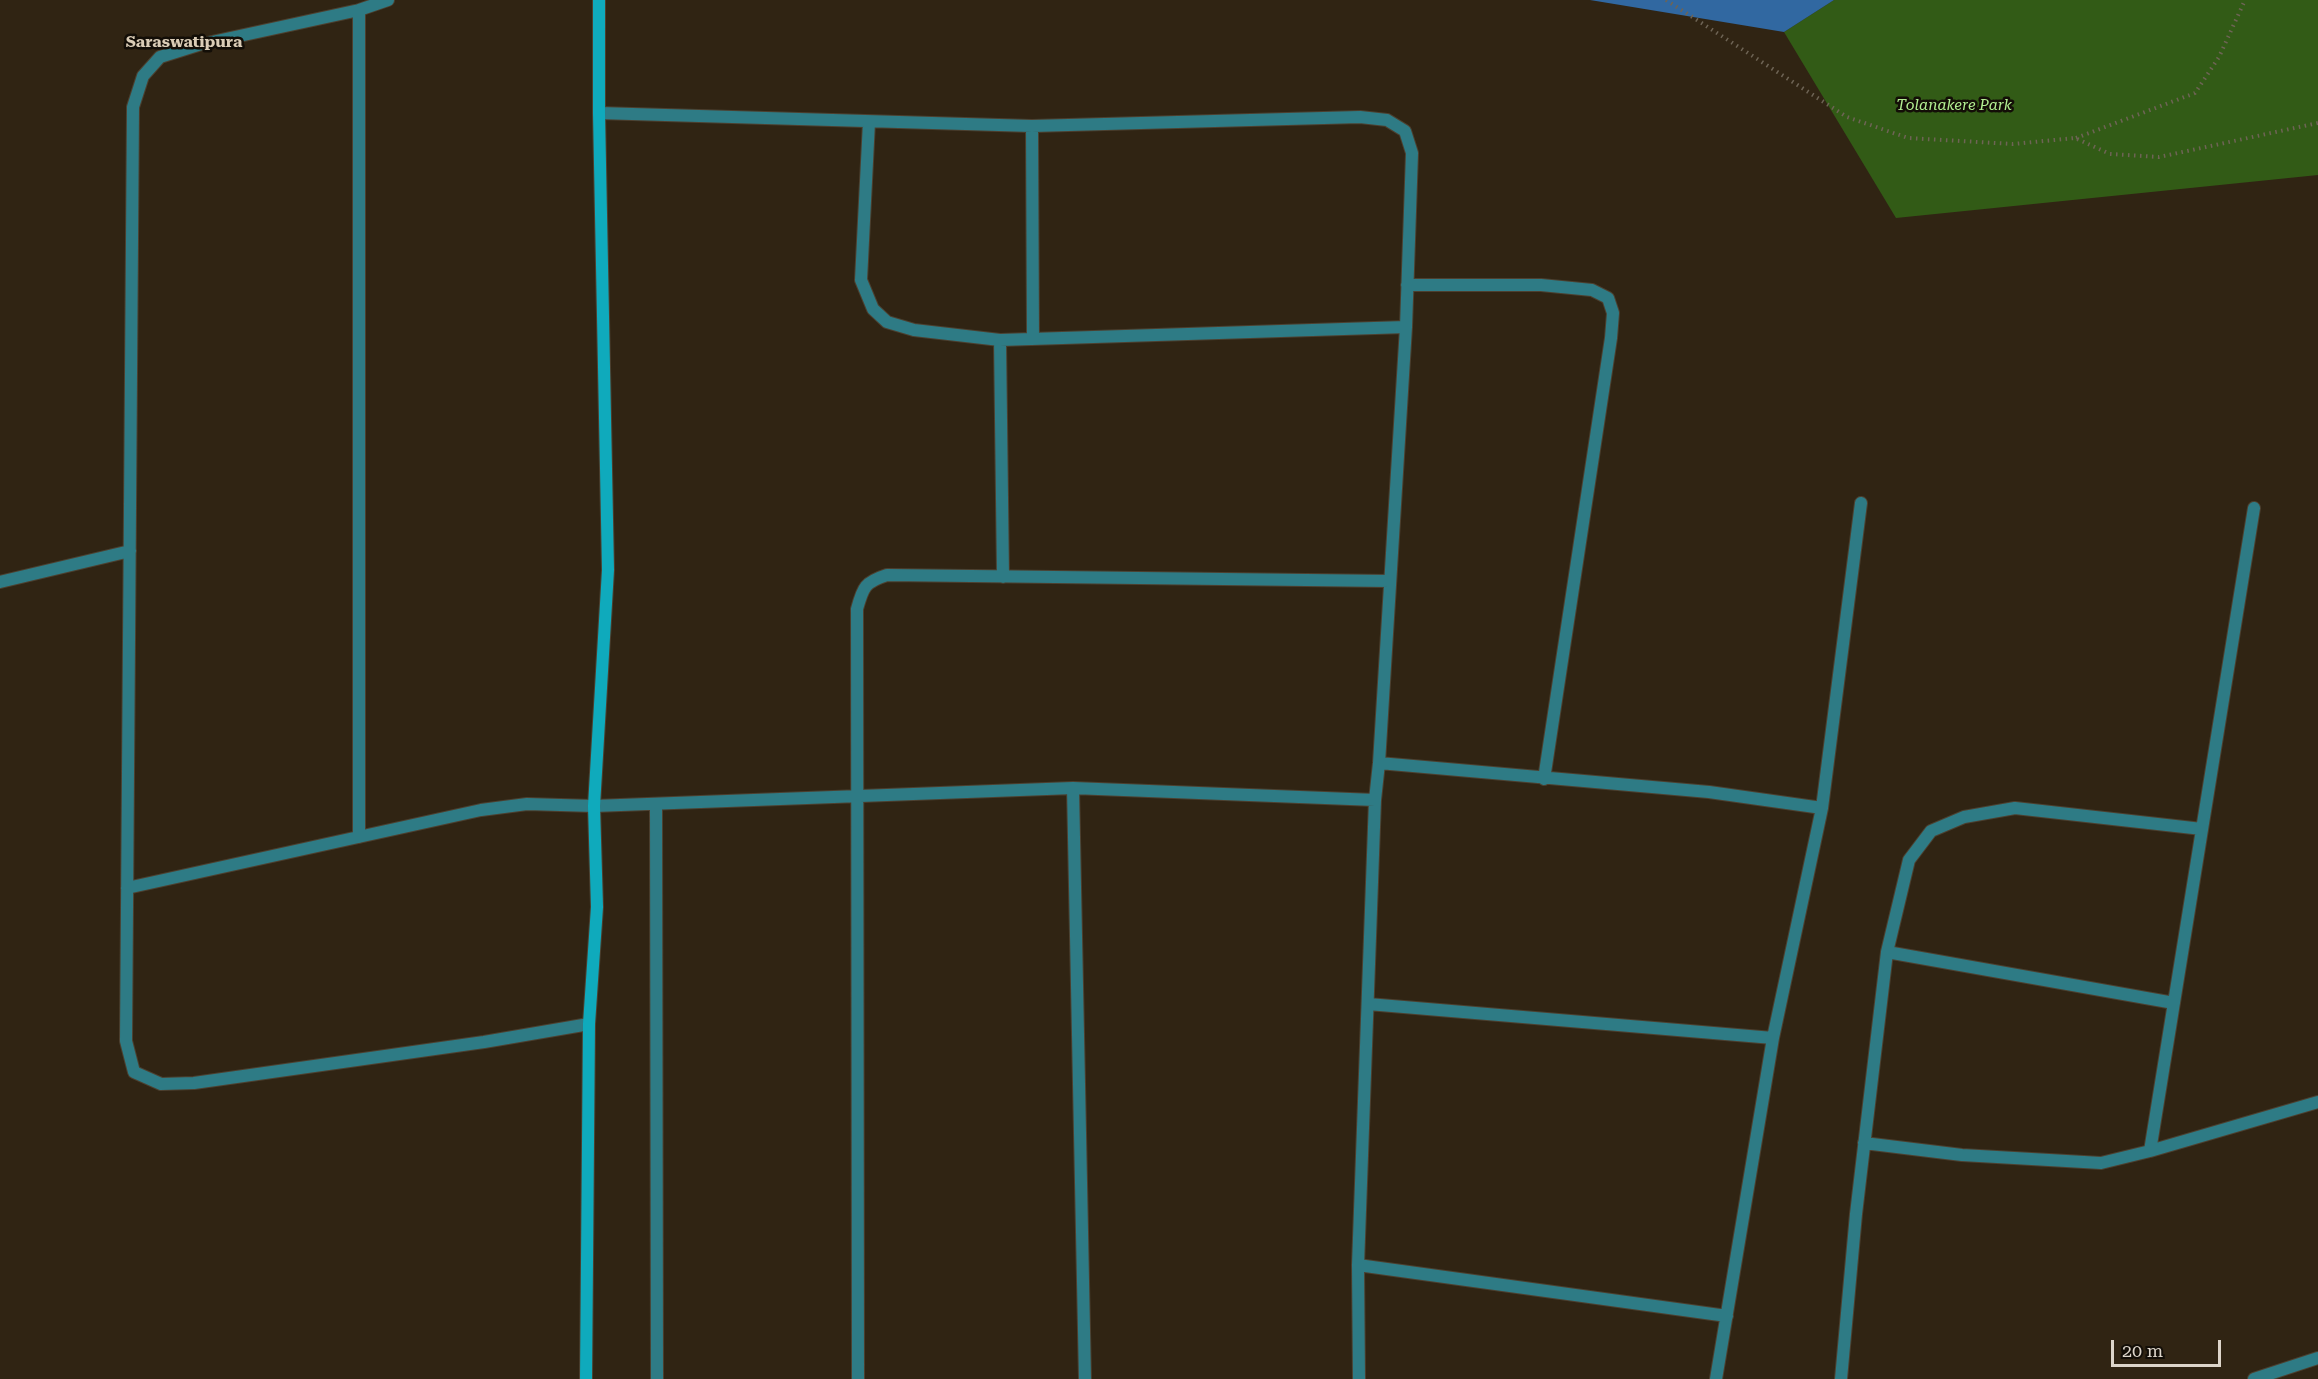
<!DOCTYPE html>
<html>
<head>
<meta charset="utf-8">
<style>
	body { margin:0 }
	#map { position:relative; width:2318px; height:1379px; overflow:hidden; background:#302413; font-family:"Roboto Serif",serif }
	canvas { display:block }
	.scale { position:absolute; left:2111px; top:1340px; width:110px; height:27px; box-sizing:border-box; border:3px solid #ddd5ca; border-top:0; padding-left:8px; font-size:18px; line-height:21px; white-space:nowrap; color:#ddd5ca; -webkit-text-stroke:4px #130e07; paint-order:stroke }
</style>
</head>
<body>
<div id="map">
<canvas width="2318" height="1379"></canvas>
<div class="scale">20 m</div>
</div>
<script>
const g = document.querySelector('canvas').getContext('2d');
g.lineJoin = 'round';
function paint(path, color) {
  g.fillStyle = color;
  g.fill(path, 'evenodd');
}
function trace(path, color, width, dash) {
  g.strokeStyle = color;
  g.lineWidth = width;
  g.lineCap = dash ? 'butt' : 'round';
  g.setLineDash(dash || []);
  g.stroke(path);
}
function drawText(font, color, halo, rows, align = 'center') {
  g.font = font + ' "Roboto Serif",serif';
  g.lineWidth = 5;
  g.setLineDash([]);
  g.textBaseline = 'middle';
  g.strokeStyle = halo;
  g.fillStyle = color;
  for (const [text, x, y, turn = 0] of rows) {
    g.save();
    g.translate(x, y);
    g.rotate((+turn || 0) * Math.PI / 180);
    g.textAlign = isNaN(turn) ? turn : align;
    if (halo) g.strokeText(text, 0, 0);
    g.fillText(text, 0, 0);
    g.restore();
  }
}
const green = new Path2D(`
	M1834,0h484v175l-422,43 -112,-186z`);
const water = new Path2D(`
	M1590,0h244l-50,32z`);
const path = new Path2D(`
	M1666,0l181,117 61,21 105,6 62,-6 35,16 49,3 159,-34
	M2076,138l119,-45 24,-36 26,-57`);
const street = new Path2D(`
	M388,0l-29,10 -161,35 -38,12 -17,19 -10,31 -7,934 8,31 27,12 33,-1 290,-41 105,-18
	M359,10v827
	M599,113l433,13 328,-9 27,3 18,11 7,22 -6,174 -27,436 -4,37 -17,465 1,114
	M869,122l-8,158 12,29 14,13 27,8 86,10 406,-13
	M1032,126l1,213
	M1407,285h134l51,5 16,8 5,15 -2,25 -67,441
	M1000,340l3,237
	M0,582l130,-31
	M1379,763l330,29 113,16
	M1073,788l12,591
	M656,804l1,575
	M127,888l354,-78 46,-6 67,2 479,-18 302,12
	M1887,952l287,51
	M1368,1004l405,34
	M1864,1143l98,12 139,8 49,-12 168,-49
	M2150,1151l104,-643
	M1358,1265l369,51
	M858,1379l-1,-770c6,-22 8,-27 30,-34l503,6
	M1716,1379l57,-341 49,-230 39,-305
	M1841,1379l15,-165 31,-262 22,-92 22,-29 33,-14 51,-9 187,21
	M2254,1379l64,-21`);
const secondary = new Path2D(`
	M586,1379l3,-355 8,-117 -3,-101 14,-236 -9,-457v-113`);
const parkNames = [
	["Tolanakere Park",1954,106]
];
const neighbourhoodNames = [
	["Saraswatipura",184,42]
];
paint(green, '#325b16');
paint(water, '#3168a1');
trace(street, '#4c4030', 14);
trace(secondary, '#4c4030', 14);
trace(path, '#6e6455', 4, [1.5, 4.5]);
trace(street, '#2e7b85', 12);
trace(secondary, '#0faabc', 12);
drawText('italic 15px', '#b3f092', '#130e07', parkNames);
drawText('bold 16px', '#daccb6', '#130e07', neighbourhoodNames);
</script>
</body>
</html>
